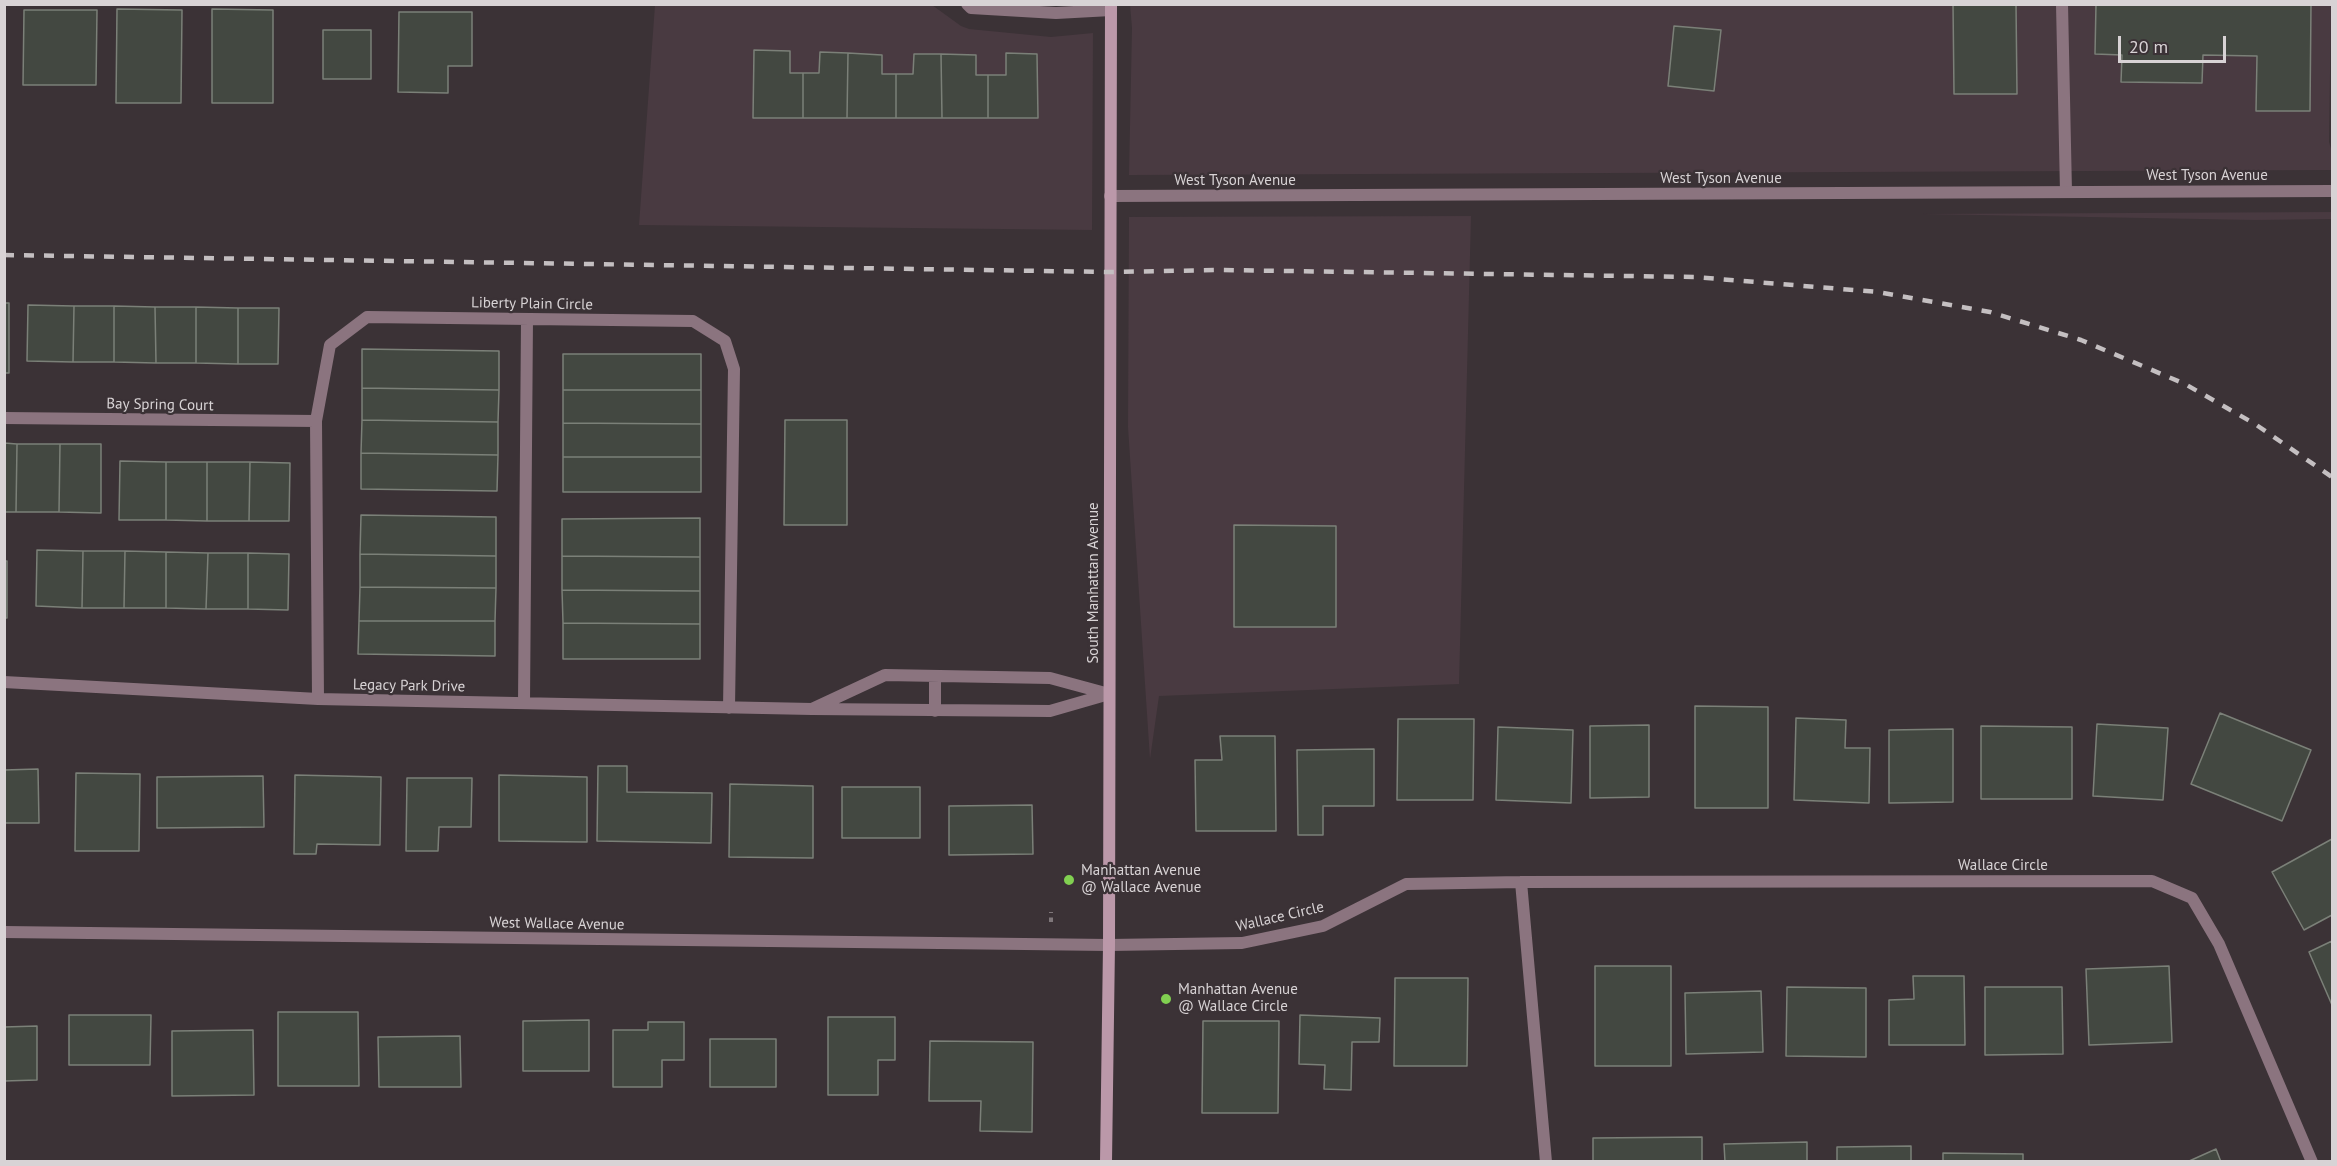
<!DOCTYPE html>
<html>
<head>
<meta charset="utf-8">
<style>
	body { margin:0 }
	#map { position:relative; width:2337px; height:1166px; overflow:hidden; background:#3b3236; font-family:"PT Sans",sans-serif }
	canvas { display:block }
	.frame { position:absolute; inset:0; border:6px solid #d8d3d5; pointer-events:none }
	.scale { position:absolute; left:2118px; top:36px; width:108px; height:27px; box-sizing:border-box; border:3px solid #d8d3d5; border-top:0; padding-left:8px; font-size:18px; line-height:21px; white-space:nowrap; color:#d8d3d5; -webkit-text-stroke:4px #3b3236; paint-order:stroke }
</style>
</head>
<body>
<div id="map">
<canvas width="2337" height="1166"></canvas>
<div class="frame"></div>
<div class="scale">20 m</div>
</div>
<script>
const g = document.querySelector('canvas').getContext('2d');
g.lineJoin = 'round';
function paint(path, color) {
  g.fillStyle = color;
  g.fill(path, 'evenodd');
}
function trace(path, color, width, dash) {
  g.strokeStyle = color;
  g.lineWidth = width;
  g.lineCap = dash ? 'butt' : 'round';
  g.setLineDash(dash || []);
  g.stroke(path);
}
function drawText(font, color, halo, rows, align = 'center') {
  g.font = font + ' "PT Sans",sans-serif';
  g.lineWidth = 4.5;
  g.setLineDash([]);
  g.textBaseline = 'middle';
  g.strokeStyle = halo;
  g.fillStyle = color;
  for (const [text, x, y, turn = 0] of rows) {
    g.save();
    g.translate(x, y);
    g.rotate((+turn || 0) * Math.PI / 180);
    g.textAlign = isNaN(turn) ? turn : align;
    if (halo) g.strokeText(text, 0, 0);
    g.fillText(text, 0, 0);
    g.restore();
  }
}
const built = new Path2D(`
	M655,5h277l29,21 8,3 82,8 42,-4 -1,197 -453,-5z
	M1130,5h1201l-2,137 3,10v18l-1203,5 3,-147z
	M2332,212v7l-77,1 -333,-6z
	M1471,216l-12,468 -300,12 -9,63 -22,-332 1,-210z`);
const building = new Path2D(`
	M1953,4h63l1,90h-63z
	M2096,4h215l-1,107h-54l1,-55 -54,-1 -1,28 -81,-1 1,-27 -27,-1z
	M117,9l65,1 -1,93h-65z
	M212,9l61,1v93h-61z
	M24,10h73l-1,75h-73z
	M399,12h73v54h-24v27l-50,-1z
	M1674,26l47,4 -7,61 -46,-5z
	M323,30h48v49h-48z
	M754,50l36,1v22h13v45h-50z
	M820,52l28,1 -1,65h-44v-45h16z
	M848,53l34,2v19h14v44h-49z
	M1006,53l31,1 1,64h-50v-43h18z
	M914,54h27l1,64h-46v-44h17z
	M941,54l35,1v20h12v43h-46z
	M4,303h5v70h-5z
	M28,305l46,1 -1,56 -46,-1z
	M74,306h40v56h-41z
	M114,306l41,1 1,56 -42,-1z
	M155,307h41v56h-40z
	M196,307l42,1v56l-42,-1z
	M238,308h41l-1,56h-40z
	M362,349l137,2v39l-137,-2z
	M563,354h138v36h-138z
	M362,388l137,2 -1,32 -136,-2z
	M563,390h138v34l-138,-1z
	M362,420l136,2v33l-137,-2z
	M785,420h62v105h-63z
	M563,423l138,1v33h-138z
	M4,443l13,1 -1,68h-12z
	M17,444h43l-1,68h-43z
	M60,444h41v69l-42,-1z
	M361,453l137,2 -1,36 -136,-2z
	M563,457h138v35h-138z
	M120,461l46,1v58h-47z
	M166,462h41v59l-41,-1z
	M207,462h43l-1,59h-42z
	M250,462l40,1 -1,58h-40z
	M361,515l135,2v39l-136,-2z
	M700,518v39l-138,-1v-37z
	M1234,525l102,1v101h-102z
	M37,550l46,1 -1,57 -46,-2z
	M83,551h42l-1,57h-42z
	M125,551l41,1v56h-42z
	M166,552l42,1 -2,56 -40,-1z
	M208,553h40v56h-42z
	M248,553l41,1 -1,56 -40,-1z
	M360,554l136,2v32l-136,-1z
	M562,556l138,1v34l-138,-1z
	M4,561h3v57h-3z
	M360,587l136,1 -1,33h-136z
	M562,590l138,1v33l-137,-1z
	M359,621h136v35l-137,-2z
	M563,623l137,1v35h-137z
	M1695,706l73,1v101h-73z
	M2220,713l91,37 -29,71 -91,-37z
	M1796,718l50,2 -1,28h25l-1,55 -75,-3z
	M1398,719h76l-1,81h-76z
	M2097,724l71,4 -5,72 -70,-4z
	M1649,725v72l-59,1v-72z
	M1981,726l91,1v72h-91z
	M1498,727l75,3 -2,73 -75,-3z
	M1953,729v73l-64,1v-73z
	M1220,736h55l1,95h-80l-1,-71h27z
	M1374,749v57h-51v29h-25l-1,-85z
	M598,766h29v26l85,1 -1,50 -114,-2z
	M38,769l1,54h-35v-53z
	M76,773l64,1 -1,77h-64z
	M295,775l86,2 -1,68 -63,-1 -1,10h-22z
	M499,775l88,2v65l-88,-1z
	M263,776l1,51 -107,1v-51z
	M407,778h65l-1,49h-32l-1,24h-32z
	M730,784l83,2v72l-84,-1z
	M842,787h78v51h-78z
	M1032,805l1,49 -84,1v-49z
	M2332,839v76l-28,15 -32,-58z
	M2332,941v64l-23,-53z
	M1595,966h76v100h-76z
	M2169,966l3,76 -83,3 -3,-76z
	M1913,976h51l1,69h-76v-45l25,-1z
	M1395,978h73l-1,88h-73z
	M1787,987l79,1v69l-80,-1z
	M1985,987h77l1,67 -78,1z
	M1761,991l2,61 -77,2 -1,-61z
	M278,1012h80l1,74h-81z
	M69,1015h82l-1,50h-81z
	M1300,1015l80,3 -1,24h-27l-1,48 -27,-1 1,-24 -26,-1z
	M828,1017h67v43h-17v35h-50z
	M589,1020v51h-66v-50z
	M1203,1021h76l-1,92h-76z
	M648,1022h36v38h-22v27h-49v-57h35z
	M37,1026v54l-33,1v-54z
	M253,1030l1,65 -82,1v-65z
	M460,1036l1,51h-82l-1,-50z
	M710,1039h66v48h-66z
	M930,1041l103,1 -1,90 -52,-1 1,-30h-52z
	M1702,1137v25h-109v-24z
	M1807,1142v20h-82l-1,-18z
	M1911,1146v16h-74v-15z
	M2216,1149l5,13h-34z
	M1943,1153l80,1v8h-80z`);
const path = new Path2D(`
	M1051,922v-10`);
const lane = new Path2D(`
	M2062,4l4,188`);
const street = new Path2D(`
	M967,4l4,4 85,5 55,-3
	M1110,196l1222,-5
	M4,418l312,3
	M885,675l165,3 59,16 -59,17 -238,-2z
	M935,676v35
	M4,682l314,17 494,10
	M318,699l-2,-278 14,-76 37,-28 326,4 32,20 9,28 -5,339
	M524,703l3,-384
	M4,932l1105,13 133,-2 81,-17 83,-42 115,-2
	M1546,1162l-25,-280 631,-1 40,17 27,46 93,218`);
const secondary = new Path2D(`
	M1106,1162l3,-217 2,-941`);
const rail = new Path2D(`
	M4,255l1106,17 110,-2 474,7 184,15 112,20 91,28 104,44 70,40 77,53`);
const markers = [
	[1069,880,6,"#81d051"],
	[1166,999,6,"#81d051"]
];
const streetNames = [
	["West Tyson Avenue",2207,176],
	["West Tyson Avenue",1721,179],
	["West Tyson Avenue",1235,181],
	["Liberty Plain Circle",532,304,1],
	["Bay Spring Court",160,405,1],
	["South Manhattan Avenue",1094,583,-90],
	["Legacy Park Drive",409,686,1],
	["Wallace Circle",2003,866],
	["Wallace Circle",1280,917,-13],
	["West Wallace Avenue",557,924,1]
];
const poiNames = [
	["Manhattan Avenue",1081,871],
	["@ Wallace Avenue",1081,888],
	["Manhattan Avenue",1178,990],
	["@ Wallace Circle",1178,1007]
];
paint(built, '#493a41');
paint(building, '#434841');
trace(building, '#7b8078', 1.5);
trace(path, '#7f777a', 4, [4.5, 4.5]);
trace(lane, '#8b747f', 12);
trace(street, '#8b747f', 12);
trace(secondary, '#bb98a9', 12);
trace(rail, '#c4bfc1', 4.5, [10, 10]);
for (const [x, y, r, color] of markers) {
  const dot = new Path2D();
  dot.arc(x, y, r, 0, 2 * Math.PI);
  g.fillStyle = color;
  g.fill(dot);
  trace(dot, '#3b3236', 2);
}
drawText('15px', '#d8d3d5', '#3b3236', streetNames);
drawText('15px', '#d8d3d5', '#3b3236', poiNames, 'left');
</script>
</body>
</html>
